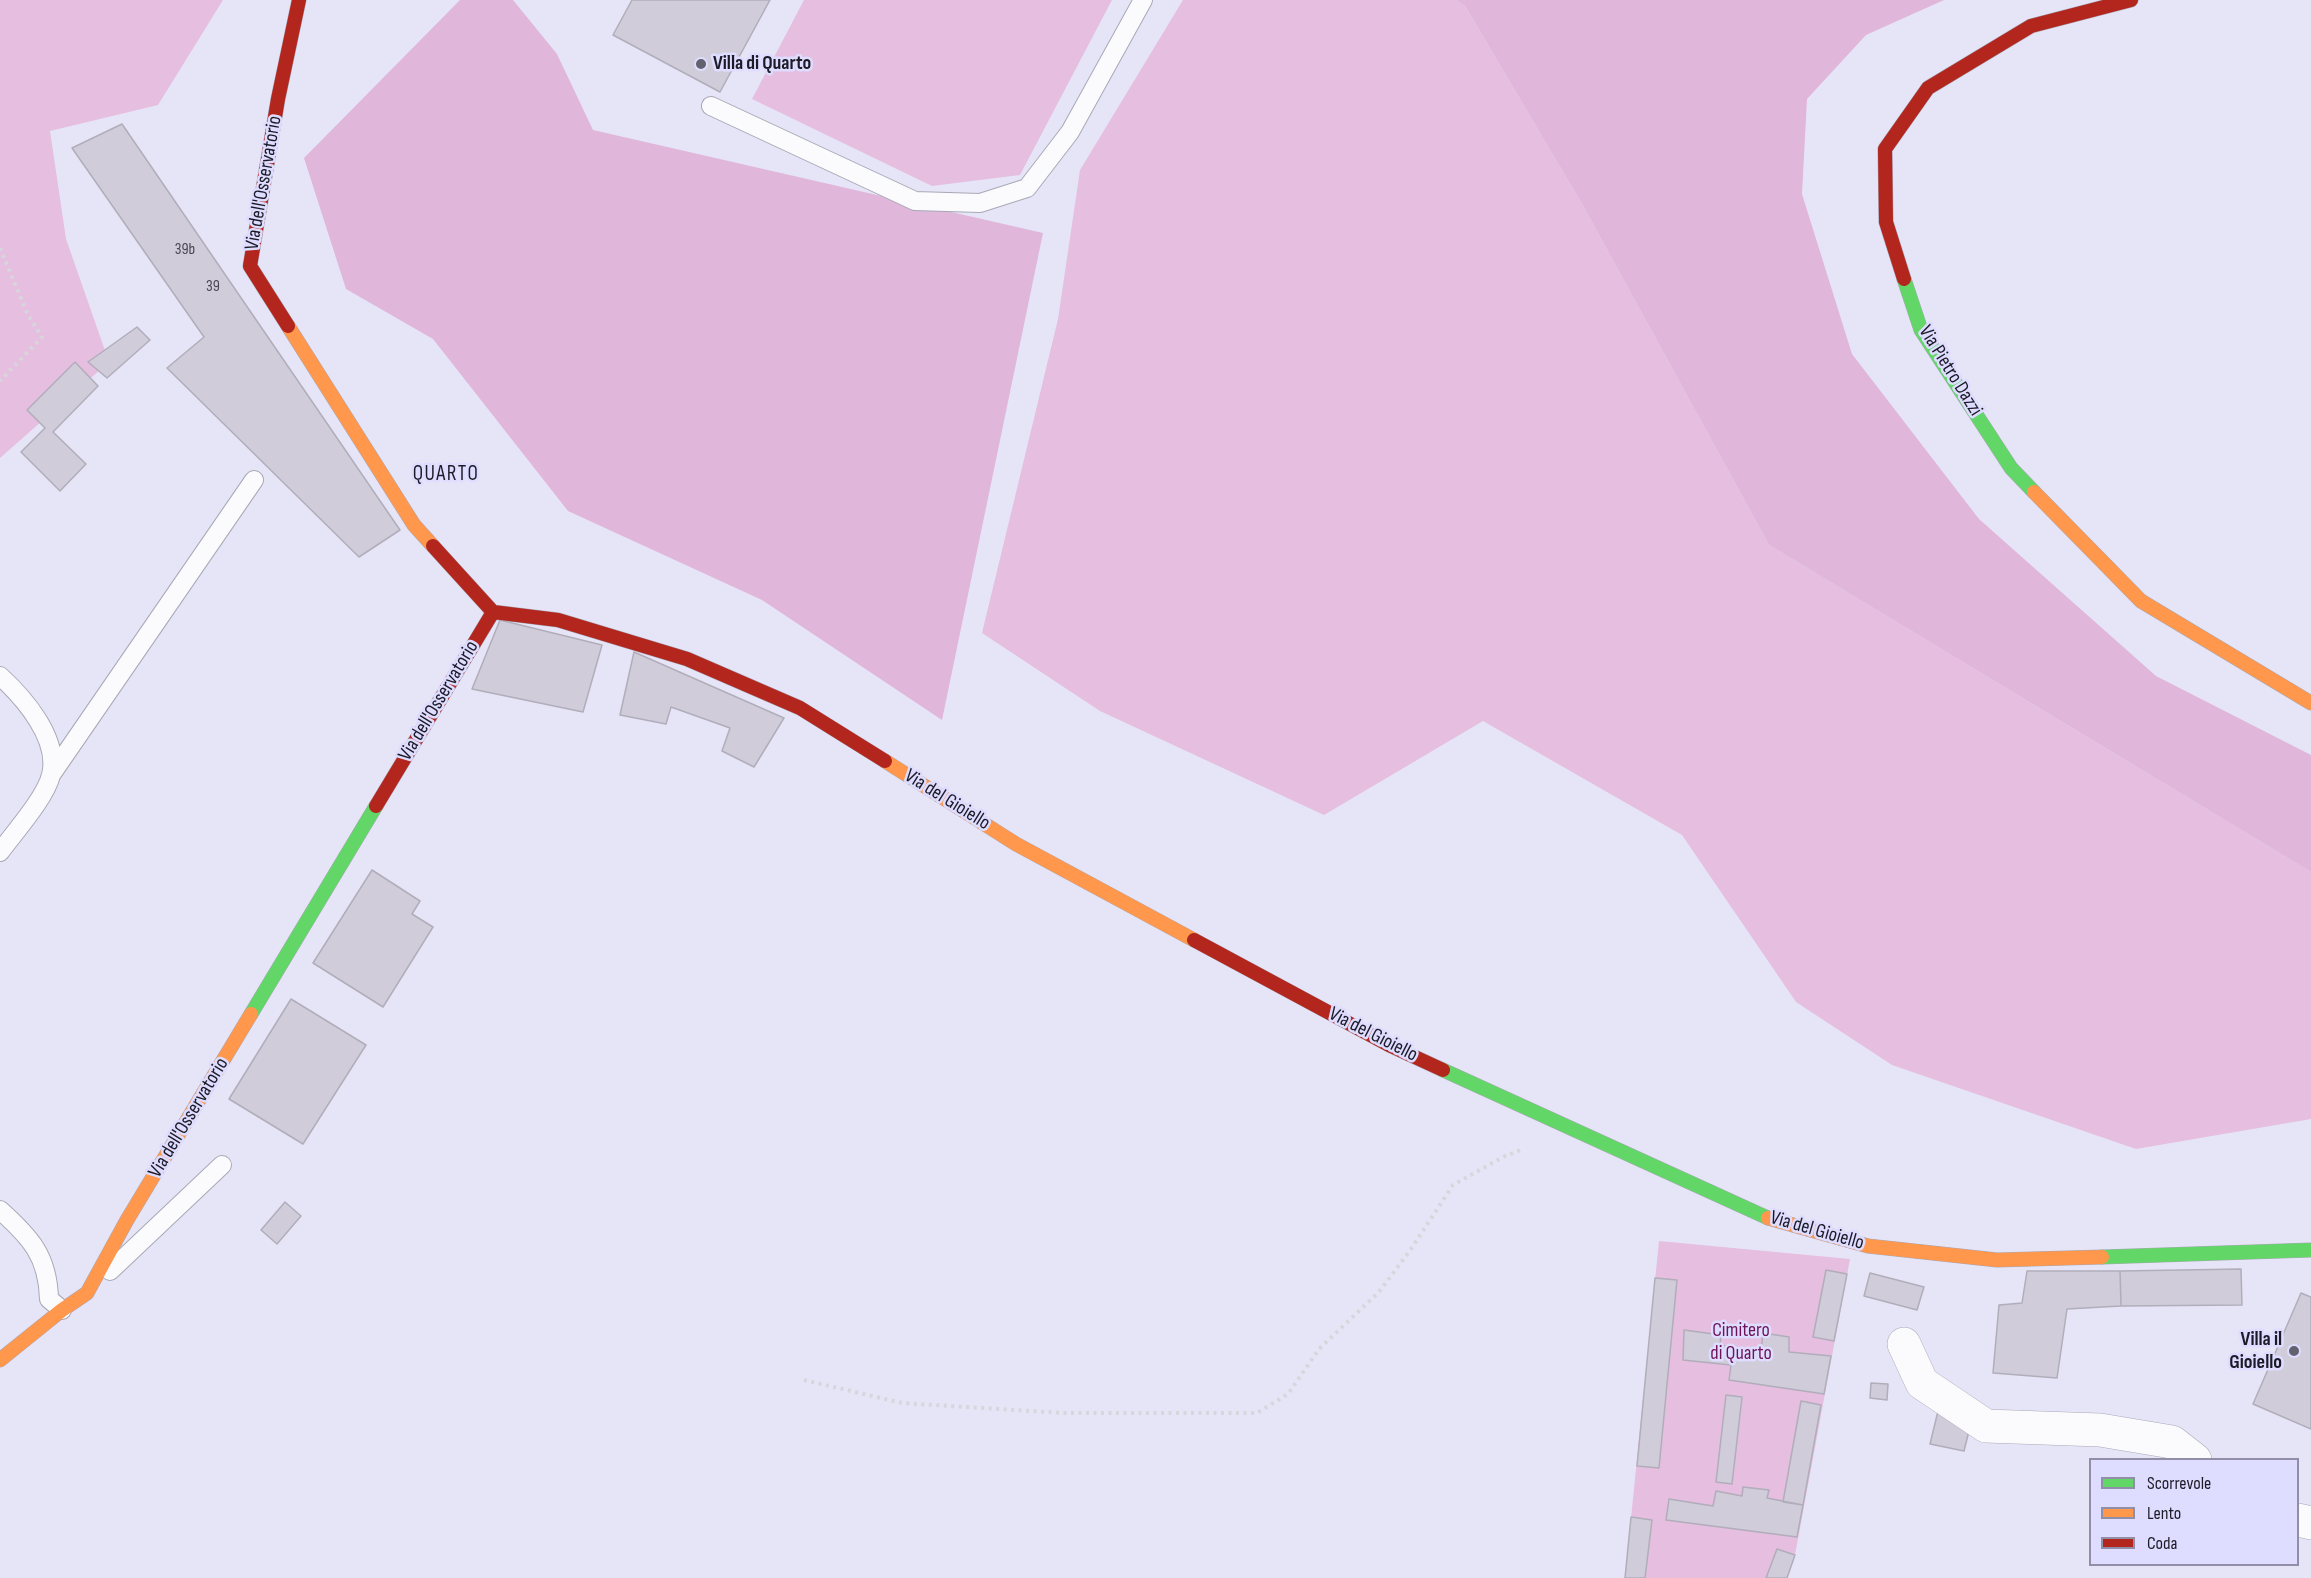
<!DOCTYPE html>
<html>
<head>
<meta charset="utf-8">
<style>
	body { margin:0 }
	#map { position:relative; width:2311px; height:1578px; overflow:hidden; background:#e6e5f7; font-family:"Sofia Sans Condensed",sans-serif }
	canvas { display:block }
	.legend { position:absolute; left:2089px; top:1458px; width:210px; height:108px; box-sizing:border-box; background:#dfddff; border:2px solid #918fa8; margin:0; padding:8px 10px; list-style:none; font-size:18px; color:#1b1a26 }
	.legend li { display:flex; align-items:center; gap:12px; height:30px }
	.legend b { width:30px; border:2px solid #918fa8 }
</style>
</head>
<body>
<div id="map">
<canvas width="2311" height="1578"></canvas>
<ul class="legend">
<li><b style="height:8px;background:#63d668"></b>Scorrevole</li>
<li><b style="height:8px;background:#ff974d"></b>Lento</li>
<li><b style="height:8px;background:#b3261e"></b>Coda</li>
</ul>
</div>
<script>
const g = document.querySelector('canvas').getContext('2d');
g.lineJoin = 'round';
function paint(path, color) {
  g.fillStyle = color;
  g.fill(path, 'evenodd');
}
function trace(path, color, width, dash) {
  g.strokeStyle = color;
  g.lineWidth = width;
  g.lineCap = dash ? 'butt' : 'round';
  g.setLineDash(dash || []);
  g.stroke(path);
}
function drawText(font, color, halo, rows, align = 'center') {
  g.font = font + ' "Sofia Sans Condensed",sans-serif';
  g.lineWidth = 5;
  g.setLineDash([]);
  g.textBaseline = 'middle';
  g.strokeStyle = halo;
  g.fillStyle = color;
  for (const [text, x, y, turn = 0] of rows) {
    g.save();
    g.translate(x, y);
    g.rotate((+turn || 0) * Math.PI / 180);
    g.textAlign = isNaN(turn) ? turn : align;
    if (halo) g.strokeText(text, 0, 0);
    g.fillText(text, 0, 0);
    g.restore();
  }
}
const green = new Path2D(`
	M0,0h223l-65,105 -108,26 16,108 43,123 -109,96z
	M804,0h308l-92,175 -88,11 -180,-87z
	M1183,0h273l9,6 117,198 187,341 542,327v247l-175,30 -244,-84 -96,-63 -114,-167 -199,-114 -159,94 -224,-104 -118,-78 76,-314 22,-149z
	M1659,1241l191,18 -55,296 -8,23h-162z`);
const forest = new Path2D(`
	M460,0h53l44,54 36,76 450,103 -101,487 -180,-120 -194,-89 -135,-172 -87,-50 -42,-131z
	M1456,0h488l-78,35 -59,64 -5,95 50,160 127,165 177,157 155,79v117l-542,-327 -187,-341 -117,-198z`);
const building = new Path2D(`
	M632,0h138l-50,92 -107,-57z
	M122,124l278,406 -41,27 -192,-189 37,-31 -132,-189z
	M137,327l13,13 -43,38 -19,-16z
	M75,362l23,24 -45,46 33,32 -26,27 -39,-39 24,-24 -18,-18z
	M500,620l102,25 -19,67 -111,-23z
	M634,652l150,66 -30,49 -32,-16 8,-23 -59,-21 -5,17 -46,-9z
	M372,870l48,31 -8,13 21,13 -50,80 -70,-44z
	M291,999l75,46 -63,99 -74,-45z
	M285,1202l16,14 -24,28 -16,-14z
	M2241,1269l1,36 -121,1 -1,-35z
	M1826,1270l21,4 -13,67 -21,-4z
	M2027,1271h93l1,35 -54,3 -10,69 -64,-5 6,-68 23,-2z
	M1870,1273l54,14 -7,23 -53,-14z
	M1655,1278l22,2 -18,188 -22,-2z
	M2301,1293l10,4v132l-58,-25z
	M1684,1330l37,5 -1,10 41,6 2,-18 26,4v15l42,4 -7,38 -95,-14 2,-15 -48,-5z
	M1871,1383l17,1 -1,16 -17,-2z
	M1726,1395l16,2 -10,87 -16,-2z
	M1801,1401l20,4 -18,100 -20,-3z
	M1938,1411l34,8 -8,32 -34,-7z
	M1743,1487l26,3 -2,8 36,7 -6,32 -131,-17 3,-21 44,7 3,-15 26,5z
	M1631,1517l21,3 -7,58h-20z
	M1777,1549l18,6 -8,23h-21z`);
const path = new Path2D(`
	M0,248l28,67 14,22 -42,44
	M804,1380l98,23 161,10h194l31,-19 31,-45 60,-57 32,-43 42,-64 52,-29 19,-7`);
const lane = new Path2D(`
	M711,106l204,95 65,2 47,-15 43,-56 73,-132
	M0,676c24,22 60,63 51,99 -5,22 -37,58 -51,77
	M51,775l203,-295
	M0,1210c30,27 48,46 49,89l13,11
	M110,1271l112,-106`);
const street = new Path2D(`
	M1904,1344l18,39 64,43 114,4 72,12 23,18
	M2298,1520l13,3`);
const fast = new Path2D(`
	M1904,279l17,51 90,138 23,24
	M251,1014l125,-208
	M1443,1070l325,148
	M2102,1257l209,-7`);
const slow = new Path2D(`
	M288,326l126,199 19,21
	M2034,492l107,109 170,102
	M885,761l131,83 178,96
	M1768,1218l100,28 129,14 105,-3
	M0,1360l62,-50 25,-17 40,-73 124,-206`);
const jam = new Path2D(`
	M1904,279l-18,-57 -1,-73 43,-61 103,-62 100,-26
	M288,326l-38,-60 28,-167 21,-99
	M493,612l65,8 129,39 113,49 85,53
	M376,806l117,-194 -60,-66
	M1194,940l197,106 52,24`);
const markers = [
	[701,64,6,"#62616f"],
	[2294,1351,6,"#62616f"]
];
const numberNames = [
	["39b",185,250],
	["39",213,287]
];
const poiNames = [
	["Villa di Quarto",713,64],
	["Villa il",2282,1340,"right"],
	["Gioiello",2282,1363,"right"]
];
const streetNames = [
	["Via dell'Osservatorio",264,183,-80],
	["Via Pietro Dazzi",1950,371,58],
	["Via dell'Osservatorio",439,701,-59],
	["Via del Gioiello",947,800,32],
	["Via del Gioiello",1373,1035,27],
	["Via dell'Osservatorio",189,1118,-59],
	["Via del Gioiello",1817,1231,16]
];
const parkNames = [
	["Cimitero",1741,1331],
	["di Quarto",1741,1354]
];
const neighbourhoodNames = [
	["QUARTO",446,475]
];
paint(green, '#e5bee0');
paint(forest, '#e0b6da');
paint(building, '#d0ccda');
trace(building, '#b1adba', 1.5);
trace(lane, '#a8a8b6', 20);
trace(street, '#a8a8b6', 34);
trace(fast, '#a8a8b6', 15);
trace(slow, '#a8a8b6', 15);
trace(jam, '#a8a8b6', 15);
trace(path, '#d7d6dc', 4, [3, 4.5]);
trace(lane, '#fbfbfe', 18);
trace(street, '#fbfbfe', 33);
trace(fast, '#63d668', 14);
trace(slow, '#ff974d', 14);
trace(jam, '#b3261e', 14);
for (const [x, y, r, color] of markers) {
  const dot = new Path2D();
  dot.arc(x, y, r, 0, 2 * Math.PI);
  g.fillStyle = color;
  g.fill(dot);
  trace(dot, '#dfddff', 2);
}
drawText('16px', '#484653', null, numberNames);
drawText('bold 20px', '#1b1a26', '#dfddff', poiNames, 'left');
drawText('20px', '#1b1a26', '#dfddff', streetNames);
drawText('20px', '#6d1357', '#dfddff', parkNames);
g.letterSpacing = '1.5px';
drawText('21px', '#1b1a26', '#dfddff', neighbourhoodNames);
g.letterSpacing = '0px';
</script>
</body>
</html>
